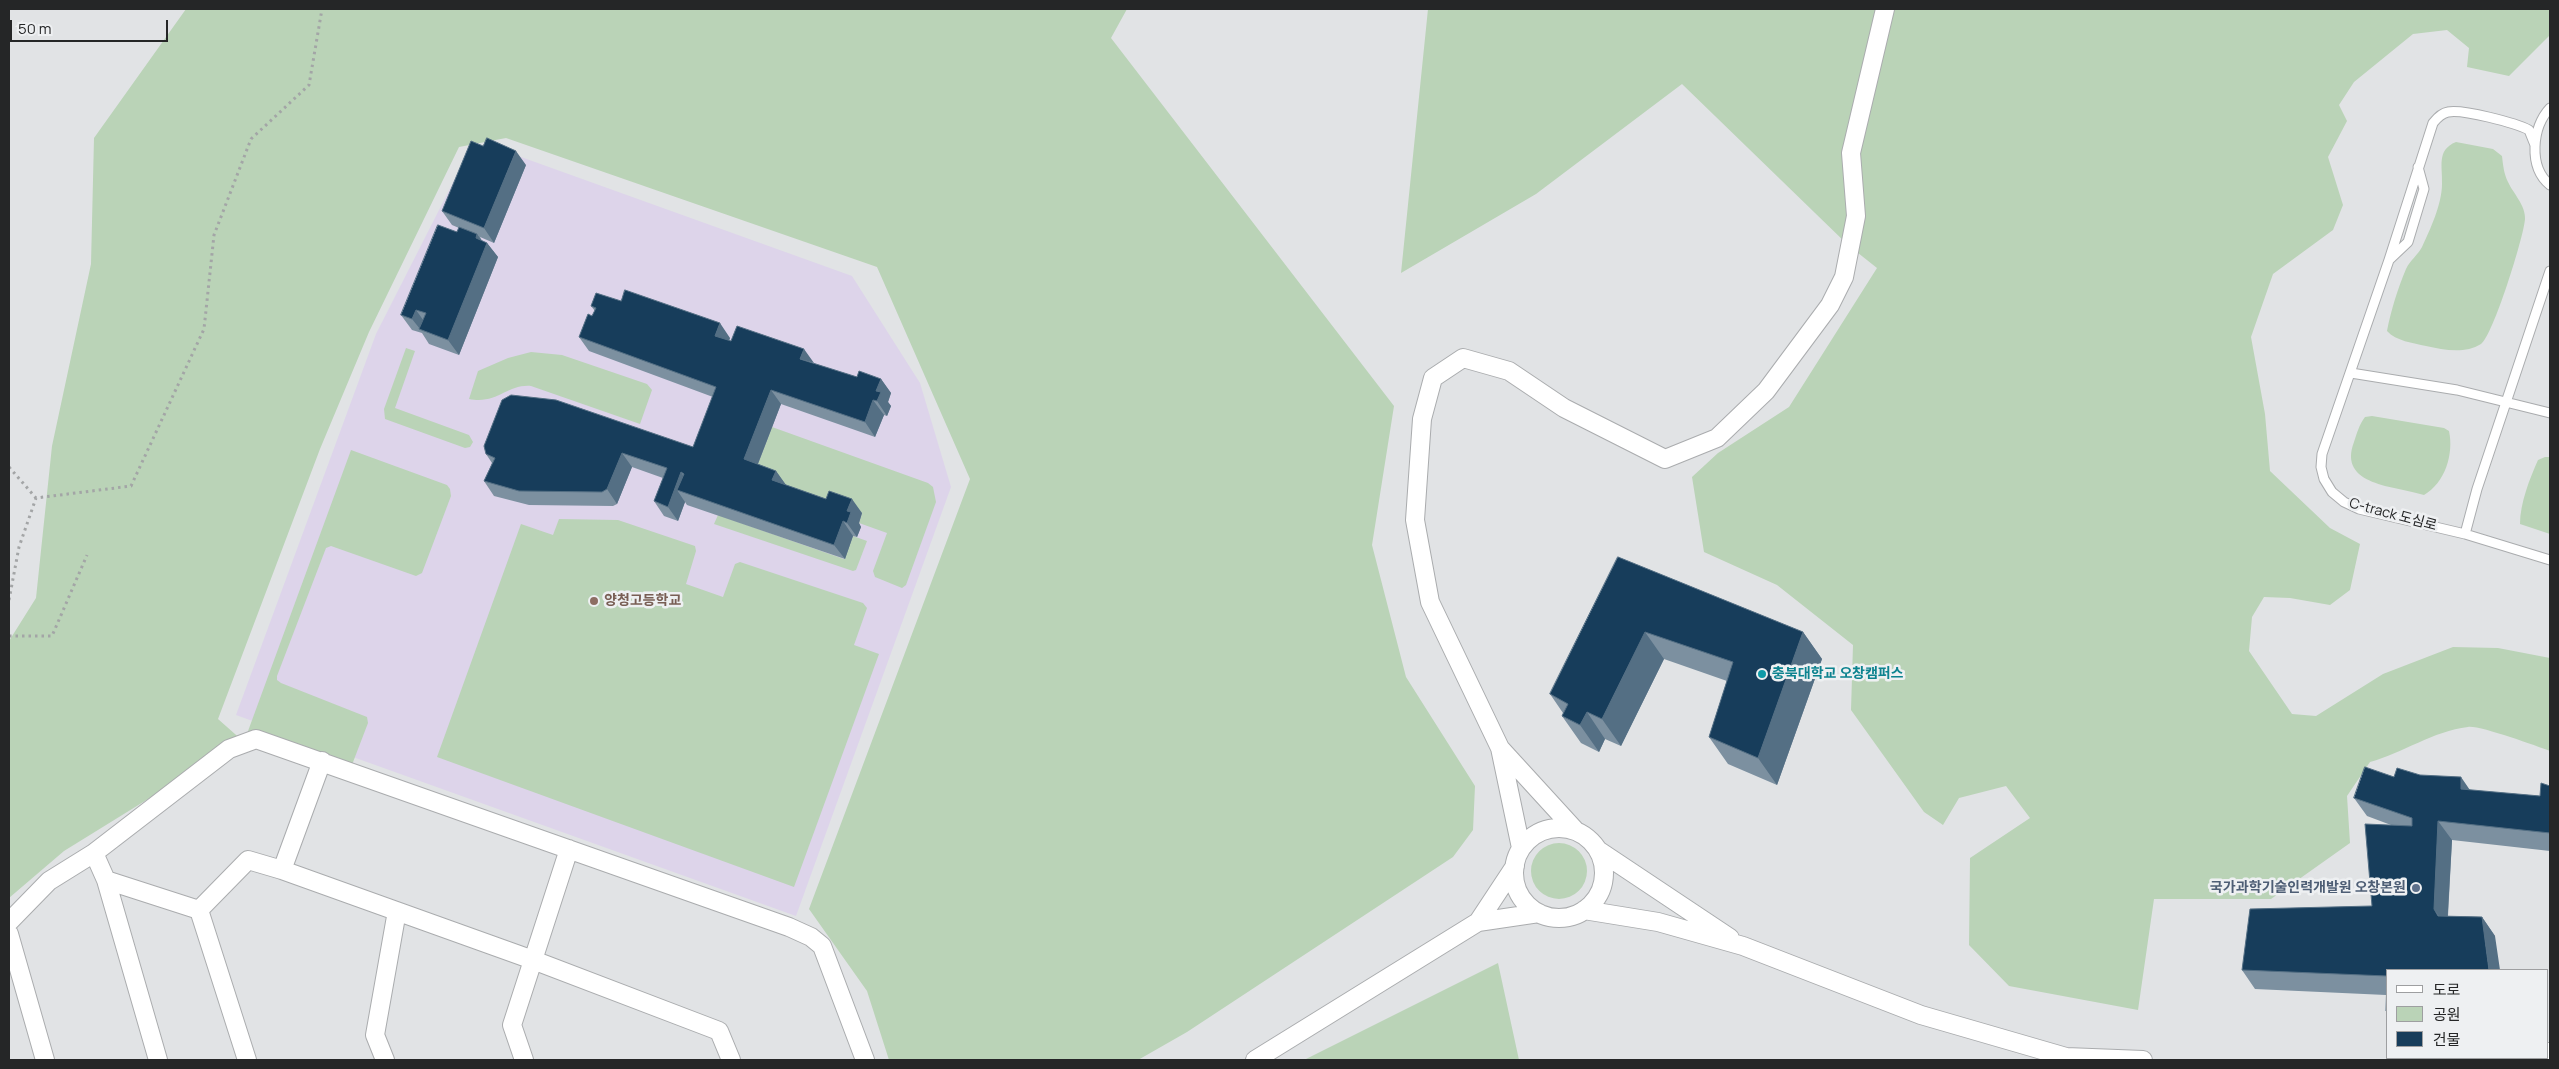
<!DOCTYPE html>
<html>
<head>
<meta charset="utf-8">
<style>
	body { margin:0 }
	#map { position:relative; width:2559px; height:1069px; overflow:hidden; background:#e1e3e5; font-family:Manrope,"Noto Sans KR",sans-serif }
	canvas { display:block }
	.frame { position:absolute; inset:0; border:10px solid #252627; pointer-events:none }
	.legend { position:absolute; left:2386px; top:969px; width:162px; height:90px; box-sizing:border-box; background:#eef0f2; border:1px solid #9e9fa1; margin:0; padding:6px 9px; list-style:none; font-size:15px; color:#252627 }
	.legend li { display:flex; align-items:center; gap:10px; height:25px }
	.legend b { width:25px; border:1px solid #9e9fa1 }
	.scale { position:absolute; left:10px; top:20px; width:158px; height:22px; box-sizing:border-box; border:2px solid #252627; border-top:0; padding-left:6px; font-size:15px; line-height:18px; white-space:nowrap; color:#252627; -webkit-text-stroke:4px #eef0f2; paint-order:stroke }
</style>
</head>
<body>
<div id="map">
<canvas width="2559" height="1069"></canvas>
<div class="frame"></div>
<ul class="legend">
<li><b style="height:6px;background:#fff"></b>도로</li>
<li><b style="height:14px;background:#bad3b7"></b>공원</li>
<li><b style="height:14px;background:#173d5b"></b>건물</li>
</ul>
<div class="scale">50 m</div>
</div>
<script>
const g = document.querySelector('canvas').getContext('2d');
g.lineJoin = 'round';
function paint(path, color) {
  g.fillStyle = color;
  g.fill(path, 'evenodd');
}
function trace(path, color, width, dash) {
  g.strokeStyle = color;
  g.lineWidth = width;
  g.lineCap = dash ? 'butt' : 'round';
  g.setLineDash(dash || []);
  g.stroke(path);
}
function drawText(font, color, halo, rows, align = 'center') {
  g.font = font + ' Manrope,"Noto Sans KR",sans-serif';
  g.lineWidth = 5;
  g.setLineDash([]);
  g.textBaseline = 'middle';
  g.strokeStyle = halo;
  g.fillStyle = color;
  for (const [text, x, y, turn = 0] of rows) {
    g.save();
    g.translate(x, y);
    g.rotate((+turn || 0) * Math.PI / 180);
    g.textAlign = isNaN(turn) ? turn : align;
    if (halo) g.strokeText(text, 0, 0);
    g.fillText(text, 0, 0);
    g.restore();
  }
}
const education = new Path2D(`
	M496,148l356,128 68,107 31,104 -155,429 -560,-201 140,-381 92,-181z`);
const green = new Path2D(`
	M186,9h941l-16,29 283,368 -22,139 34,132 69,109 -2,44 -20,27 -266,175 -49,28h-249l-22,-69 -58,-82 161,-430 -93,-212 -371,-129 -47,9 -90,185 -49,117 -102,270 26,23 107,-292 96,35 3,4 1,7 -29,77 -6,3 -85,-30 -5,2 -49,128v4l4,3 86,34 1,6 -18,47 -74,-26 -47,5 -165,102 -55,47v-257l27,-43 16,-152 39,-182 3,-126z
	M1428,9h1122v26l-41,41 -42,-9 2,-19 -22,-18 -34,4 -59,48 -15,23 8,16 -19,36 15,48 -10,25 -60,44 -22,63 14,77 5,57 60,57 30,16 -10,46 -20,15 -40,-7 -26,-1 -12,20 -3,34 43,63 24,2 67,-42 70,-27 45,1 52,10v93c-14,-5 -71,-26 -82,-24 -35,4 -65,26 -98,35l-23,34 3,47 -79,56h-117l-16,111 -129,-24 -40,-41 1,-87 60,-40 -24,-32 -47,12 -16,27 -19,-13 -73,-102 2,-65 -76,-60 -73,-33 -12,-75 26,-24 71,-46 88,-139 -29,-23 -166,-161 -146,110 -135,79z
	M2456,142l37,7 9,7c1,9 2,18 6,26 5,11 18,24 17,37 -1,17 -32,117 -44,125 -16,10 -37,6 -55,2 -13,-3 -30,-5 -39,-15 4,-21 11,-43 19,-62 4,-9 12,-14 16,-22 8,-17 20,-43 20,-63 1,-17 -6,-34 14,-42z
	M406,348l9,3 -20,57 74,27 4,7 -3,5 -5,1 -80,-29 -1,-10z
	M531,352l31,3 85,29 5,6 -12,34 -109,-38c-24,-2 -34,19 -62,13l9,-28 30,-13z
	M2372,416l72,12 5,3c5,23 -4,52 -25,64 -28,-9 -87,-9 -70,-53 3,-9 5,-17 11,-25z
	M772,427l156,56 5,4 3,15 -30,83 -4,3 -27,-11 -2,-6 14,-38 -28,-10 3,-10 -108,-39z
	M2545,457h5v77l-30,-10c0,-21 10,-46 18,-64z
	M718,515l126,44 9,-23 14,5 -11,29 -3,1 -139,-47z
	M559,519l59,1 77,26 1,5 -10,33 37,13 12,-33 5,-2 123,41 4,5 -13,37 25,9 -85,233 -357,-130 84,-233 32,11z
	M1531 871a28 28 0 1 1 56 0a28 28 0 1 1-56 0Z
	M1498,963l21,97h-215z`);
const path = new Path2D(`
	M9,467l27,31
	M9,600l10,-53 17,-49 95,-12 73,-157 10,-94 37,-96 58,-54 13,-76
	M9,636h43l35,-81`);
const lane = new Path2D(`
	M2550,108c-18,19 -22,59 0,77
	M2535,145l-6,-15c-13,-7 -66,-21 -81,-18 -6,1 -11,6 -15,11l-44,137 -67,194 -1,13 3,12 8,13 12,10 15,7 106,25 85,26
	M2389,260l19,-18 16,-53 -6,-22
	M2351,373l106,17 93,23
	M2465,534l12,-45 73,-218`);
const street = new Path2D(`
	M1500,748l75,82
	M1514 873a45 45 0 1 1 90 0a45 45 0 1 1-90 0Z
	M1521,848l-21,-100 -70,-146 -15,-82 7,-101 11,-41 30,-20 46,13 55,37 101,51 52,-21 49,-47 64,-86 14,-28 12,-61 -5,-63 34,-144
	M1598,850l132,88
	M282,870l251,90 186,71 12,29
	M106,880l93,30 48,150
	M199,910l49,-50 34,10 40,-109
	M1584,910l74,12 85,24 178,69 145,42 77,3
	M9,922l40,-41 45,-28
	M1478,922l37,-56
	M9,934l36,126
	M2548,1052h2
	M158,1060l-52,-180 -12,-27 135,-104 27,-10 533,188 22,10 11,9 43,114
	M385,1060l-10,-25 22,-124
	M524,1060l-12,-35 57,-176
	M1255,1060l223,-138 61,-9
	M2530,1060l5,-2`);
const wall = new Path2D(`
	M526,165l-32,78 -14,-6 2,4 5,2 11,14 -39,98 -30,-11 -7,-11 -10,-3 -11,-15 58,-87 -7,-3 -10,-14z
	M591,306l139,32 -1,3 85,23 43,13 24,2 10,14 -3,9 3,4 -4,10 -3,-1 -9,22 -94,-33 -23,60 18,7 10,14 76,28 -3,10 2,4 -4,10 -4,-1 -8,23 -158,-54 -2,-3 -7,19 -14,-5 -10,-15 9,-23 -31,-11 -15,37 -4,2 -84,-1 -35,-9 -10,-15 8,-18 -6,-9 207,-7 20,-50 -124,-46 -10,-14 13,-21 3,-5z
	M1618,557l185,75 19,27 -45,126 -49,-21 -19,-27 18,-56 -63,-22 -43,87 -16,-7 -6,13 -18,-9 -19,-27 1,-3 -13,-19z
	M2420,775l50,15 70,6 10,-10v65l-98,-11 -4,76 34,1 13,19 -107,34v44l-2,-3v-16l-131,-6 -13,-19 130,-64 19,-81 -24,-9 -13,-18 40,-21z`);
const shadedWall = new Path2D(`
	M516,151l10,14 -32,78 -10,-15z
	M477,234l9,12 1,-3 11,14 -39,98 -11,-15z
	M416,310l10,14 -6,5 -8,-10z
	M720,323l10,15 -5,12 -10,-14z
	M804,349l10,14 -14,-4z
	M881,379l10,14 -3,9 3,4 -4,10 -10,-15 -1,-10z
	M771,390l10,14 -27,70 -10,-15z
	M873,400l11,15 -9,22 -10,-15z
	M622,453l10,14 -15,37 -10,-15z
	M776,471l10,14 -14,-5z
	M681,472l10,15 -14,3 8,12 -7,19 -10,-14z
	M852,499l10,14 -3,10 2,4 -4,10 -10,-14v-12z
	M843,521l10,15 -8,23 -11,-14z
	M1645,632l19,27 -43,87 -19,-27z
	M1803,632l19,27 -45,126 -19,-27z
	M1587,712l18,27 -6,13 -19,-27z
	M2461,777l13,19 -13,-7z
	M2438,821l14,19 -5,88 -13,-19z
	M2482,917l13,19 5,34h-11z`);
const building = new Path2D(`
	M487,138l29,13 -32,77 -42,-17 29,-70 12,5z
	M438,225l19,7 2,-5 18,7 -1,4 11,5 -39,97 -29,-11 7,-16 -10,-3 -4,9 -11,-4z
	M625,290l95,33 -5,13 16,5 6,-15 67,23 -4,10 57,18 2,-6 22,8 -5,12 5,1 -4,9 -4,-1 -8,22 -94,-32 -27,69 32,12 -4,9 54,19 3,-8 23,8 -5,12 4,1 -4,11 -4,-2 -9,24 -157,-55 7,-16 -3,-2 -13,35 -14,-6 13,-33 -45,-15 -15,36 -5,3 -83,-1 -35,-10 11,-23 -9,-4 -2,-8 18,-46 9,-5 45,5 137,47 23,-60 -137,-50 9,-23 4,2 4,-8 -5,-2 5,-13 25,8z
	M1618,557l185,75 -45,126 -49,-21 24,-75 -88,-30 -43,87 -15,-7 -7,13 -18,-9 6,-12 -18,-10z
	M2365,767l29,10 3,-9 23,7 41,2v12l79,7 1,-13 9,3v47l-112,-12 -4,88 4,7 44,1 7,53h-101v42l-2,-1 1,-35 -145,-6 8,-61 122,-3 -7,-82 47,2v-8l-58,-20z`);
const markers = [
	[594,601,5,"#8d6e63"],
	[1762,674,5,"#0f9aa8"],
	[2416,888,5,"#5c6f8a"]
];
const streetNames = [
	["C-track 도심로",2393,515,15]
];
const educationNames = [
	["양청고등학교",604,601]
];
const cultureNames = [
	["충북대학교 오창캠퍼스",1772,674]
];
const serviceNames = [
	["국가과학기술인력개발원 오창본원",2406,888]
];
paint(education, '#ddd4ea');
paint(green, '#bad3b7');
trace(lane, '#aaacae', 11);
trace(street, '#aaacae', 20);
trace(path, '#a3a5a6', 3, [2.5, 4]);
trace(lane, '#fff', 9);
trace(street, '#fff', 18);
paint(wall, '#7c90a0');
paint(shadedWall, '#546f84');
paint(building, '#173d5b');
trace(building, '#546f84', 1);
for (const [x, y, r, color] of markers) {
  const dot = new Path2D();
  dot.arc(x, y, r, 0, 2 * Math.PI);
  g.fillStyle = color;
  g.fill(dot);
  trace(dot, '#eef0f2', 2);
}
drawText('14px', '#252627', '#eef0f2', streetNames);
drawText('bold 14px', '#785e54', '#eef0f2', educationNames, 'left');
drawText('bold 14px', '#0d838f', '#eef0f2', cultureNames, 'left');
drawText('bold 14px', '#4e5e75', '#eef0f2', serviceNames, 'right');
</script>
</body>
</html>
